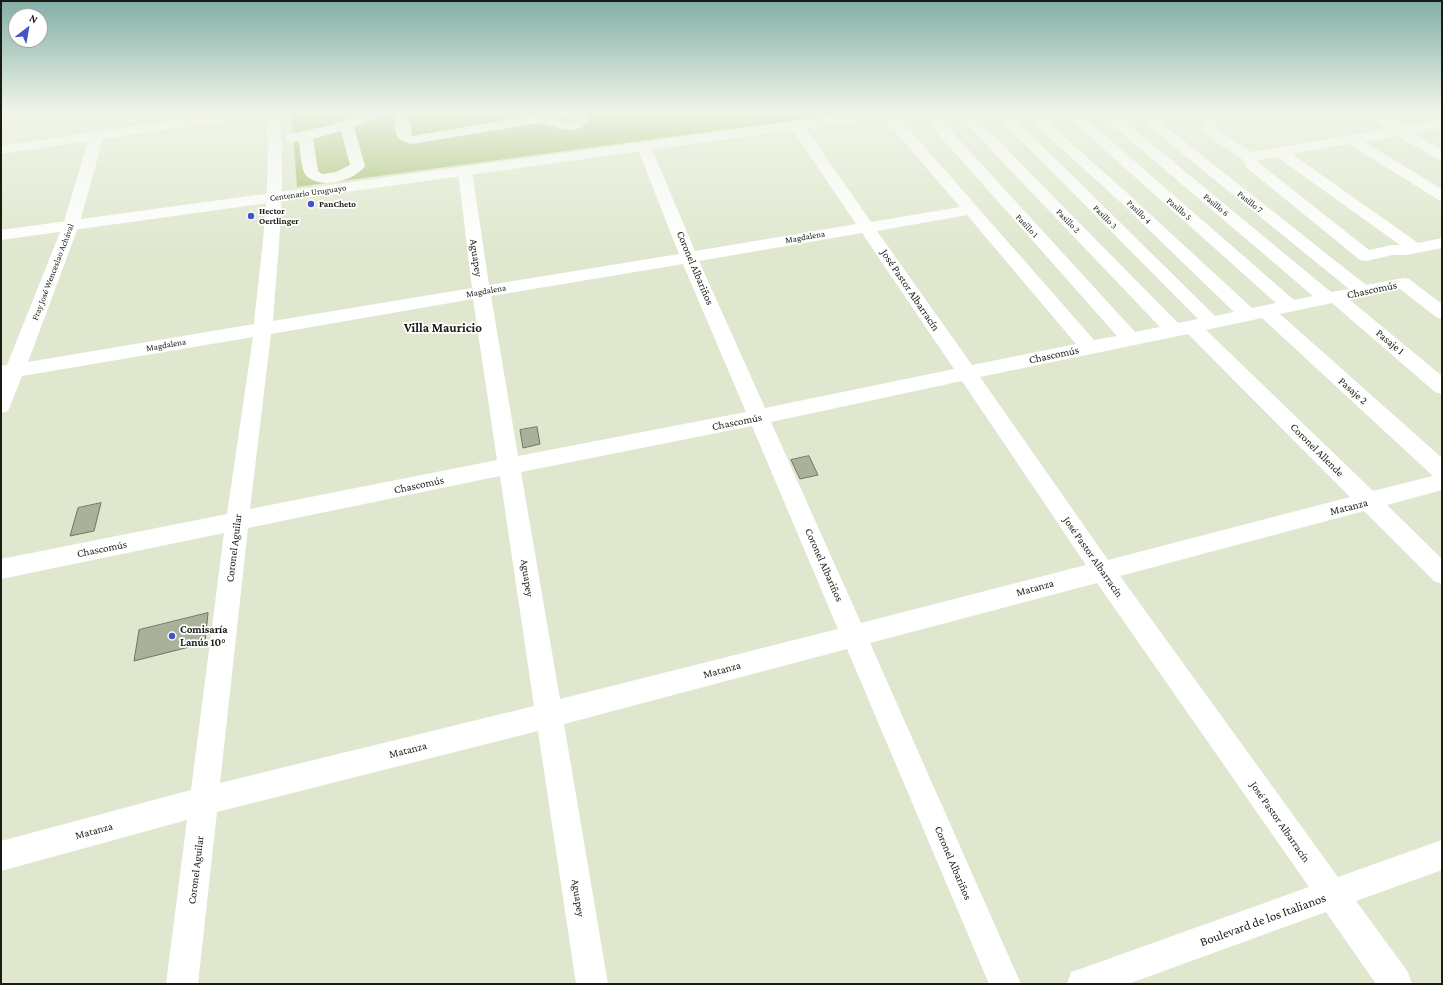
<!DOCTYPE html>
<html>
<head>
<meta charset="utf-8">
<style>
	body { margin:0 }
	#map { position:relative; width:1443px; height:985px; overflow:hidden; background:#dfe8cf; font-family:"Crimson Pro",serif }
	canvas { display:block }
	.frame { position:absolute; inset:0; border:2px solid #1a1c14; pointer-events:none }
	.north { position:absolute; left:8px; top:8px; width:40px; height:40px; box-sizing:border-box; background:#fff; border:1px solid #a3a4a1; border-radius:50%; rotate:31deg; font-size:11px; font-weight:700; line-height:16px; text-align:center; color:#1a1c14 }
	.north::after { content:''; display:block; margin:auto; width:14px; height:18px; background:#4553c7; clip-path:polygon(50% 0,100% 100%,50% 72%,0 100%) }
</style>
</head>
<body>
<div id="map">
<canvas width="1443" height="985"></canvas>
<div class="frame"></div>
<div class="north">N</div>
</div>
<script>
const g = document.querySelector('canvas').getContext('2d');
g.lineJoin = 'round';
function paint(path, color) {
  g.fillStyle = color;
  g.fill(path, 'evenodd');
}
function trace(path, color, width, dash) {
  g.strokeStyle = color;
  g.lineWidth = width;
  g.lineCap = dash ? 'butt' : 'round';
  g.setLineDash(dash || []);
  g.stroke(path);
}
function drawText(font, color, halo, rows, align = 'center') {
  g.font = font + ' "Crimson Pro",serif';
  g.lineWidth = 3.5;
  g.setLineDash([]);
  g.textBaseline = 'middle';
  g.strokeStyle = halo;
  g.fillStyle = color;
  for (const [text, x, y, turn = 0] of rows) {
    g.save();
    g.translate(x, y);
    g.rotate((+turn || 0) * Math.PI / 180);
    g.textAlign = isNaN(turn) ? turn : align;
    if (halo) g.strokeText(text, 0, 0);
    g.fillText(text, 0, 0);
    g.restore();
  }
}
const green = new Path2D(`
	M291,111h572l-566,76z`);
const building = new Path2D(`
	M537,427l3,17 -17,4 -3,-18z
	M809,456l9,19 -18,4 -9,-19z
	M101,503l-7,28 -24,5 8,-28z
	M208,613l-3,30 -71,18 5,-31z`);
const minor = new Path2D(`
	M1,111h9l-4,6 -5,1z
	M237,111h42c8,71 -1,140 -6,210l199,-33 -14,-117 2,-3 5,-1 5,1 2,3 17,114 190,-31 -42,-107 2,-3 5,-1 5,1 2,3 44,104 161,-27 -66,-98 2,-3 5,-1 5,1 69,99 89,-15 -78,-91 -2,-3 1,-2h12l201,229 23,-4 -199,-225h15l202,221 25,-5 -206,-216h15l209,212 20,-4 -206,-208h15l208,205 19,-4 -118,-114 -96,-87h15l91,81 126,116 24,-5 -215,-192h16l217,189 19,-4 -217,-185h16l219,181 18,-3 -219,-178h16l220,174 37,-7 6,1 33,25v15l-6,-2 -36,-28 -50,11 92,76v18l-7,-2 -103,-89 -52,11 162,144v32l-55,15 55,54v25l-8,-3 -70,-70 -244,65 218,301 104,-37v30l-86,31 52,71 4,12h-36l-50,-72 -198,72h-61l4,-12 12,-4 226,-81 -212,-304 -227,60 151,341h-32l-142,-335 -283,75 44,260h-32l-38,-253 -321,81 -19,172h-32l21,-164 -186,51v-30l190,-51 33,-257 -223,46v-20l226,-45 26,-177 -231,39 -14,35 -7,2v-47l6,-1 56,-140 25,-84 -87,13v-8zM266,115c6,70 -5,140 -12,209l-226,38 51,-137 24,-86zM967,215l109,129 -104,21 -95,-134zM862,233l92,136 -189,39 -66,-147zM683,264l63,148 -228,44 -27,-160zM473,299l24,161 -247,49 21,-175zM1262,318l171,158 -60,15 -167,-161zM1188,334l162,163 -242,63 -128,-183zM962,381l124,184 -225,58 -90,-201zM752,426l86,203 -278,70 -39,-227zM500,476l34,230 -314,77 28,-255z
	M365,111h17l-12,9 -16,7 11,39c-10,15 -47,25 -60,8 -4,-6 -5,-25 -6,-33l-7,1 -5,-1 -2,-3 2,-3c27,-7 54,-9 78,-24zM341,131l9,34 -14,7 -14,2 -4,-3 -5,-32z
	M392,111h15l5,25 146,-25h18l10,5 2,6 -7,6 -10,2 -9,-1 -22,-6 -128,21c-20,-4 -16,-12 -18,-30zM566,118l8,2 -7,2 -9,-3z
	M1185,111h17l11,7 5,12 34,22 135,-23 -27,-18h17l26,15 39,-6v8l-28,5 28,17v10l-5,-1 -39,-23 -34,6 78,47v12l-5,-2 -88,-55 -57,10 126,89 24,-5v10l-36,7h-14l-26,6 -6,-1 -113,-92 -5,-9 -34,-23 -5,-7 -1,-6zM1277,157l123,88h-8l-23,5 -110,-87 -2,-3z`);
const major = new Path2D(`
	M869,111h39l-2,3 -5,1 -900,125v-10z`);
const markers = [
	[311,204,4,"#4553c7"],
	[251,216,4,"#4553c7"],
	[172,636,4,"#4553c7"]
];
const farStreetnames = [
	["Centenario Uruguayo",308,193,-8],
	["Pasillo 7",1250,202,38],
	["Pasillo 6",1216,205,40],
	["Pasillo 5",1179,209,41],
	["Pasillo 4",1139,212,44],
	["Pasillo 3",1105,217,45],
	["Pasillo 2",1068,221,46],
	["Pasillo 1",1027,226,47],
	["Magdalena",805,237,-10],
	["Fray José Wenceslao Achával",53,272,-69],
	["Magdalena",486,291,-10],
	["Magdalena",166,345,-10]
];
const farPoinames = [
	["PanCheto",319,204],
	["Hector",259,211],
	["Oertlinger",259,221]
];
const streetNames = [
	["Aguapey",476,258,82],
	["Coronel Albariños",695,268,67],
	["José Pastor Albarracín",910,290,56],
	["Chascomús",1372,290,-12],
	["Pasaje 1",1390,342,40],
	["Chascomús",1054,355,-12],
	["Pasaje 2",1353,391,42],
	["Chascomús",737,422,-11],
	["Coronel Allende",1317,450,45],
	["Chascomús",419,485,-12],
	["Matanza",1349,507,-14],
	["Coronel Aguilar",234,548,-83],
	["Chascomús",102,549,-11],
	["José Pastor Albarracín",1093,557,55],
	["Coronel Albariños",824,565,66],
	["Aguapey",527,578,81],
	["Matanza",1035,588,-15],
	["Matanza",722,670,-15],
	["Matanza",408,750,-14],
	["José Pastor Albarracín",1280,822,55],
	["Matanza",94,831,-15],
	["Coronel Albariños",953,863,67],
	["Coronel Aguilar",196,870,-83],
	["Aguapey",578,898,81]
];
const poiNames = [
	["Comisaría",180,630],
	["Lanús 10°",180,643]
];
const quarterNames = [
	["Villa Mauricio",443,328]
];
const nearStreetnames = [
	["Boulevard de los Italianos",1263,920,-20]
];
paint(green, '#a4bc6c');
paint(building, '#a9b19a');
trace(building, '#6f7661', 1);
paint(minor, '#fff');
paint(major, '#fff');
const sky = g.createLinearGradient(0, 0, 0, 249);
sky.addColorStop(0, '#82aea7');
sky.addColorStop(0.45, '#f1f5e9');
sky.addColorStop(1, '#f1f5e900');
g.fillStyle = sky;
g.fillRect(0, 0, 1443, 249);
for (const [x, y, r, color] of markers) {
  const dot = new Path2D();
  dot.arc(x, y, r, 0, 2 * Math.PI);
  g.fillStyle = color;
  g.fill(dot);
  trace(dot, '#fff', 1.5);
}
drawText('9px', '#1a1c14', '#fff', farStreetnames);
drawText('bold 9px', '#1a1c14', '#fff', farPoinames, 'left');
drawText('11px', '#1a1c14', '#fff', streetNames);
drawText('bold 11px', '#1a1c14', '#fff', poiNames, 'left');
drawText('bold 13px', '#1a1c14', '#fff', quarterNames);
drawText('13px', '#1a1c14', '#fff', nearStreetnames);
</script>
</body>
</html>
